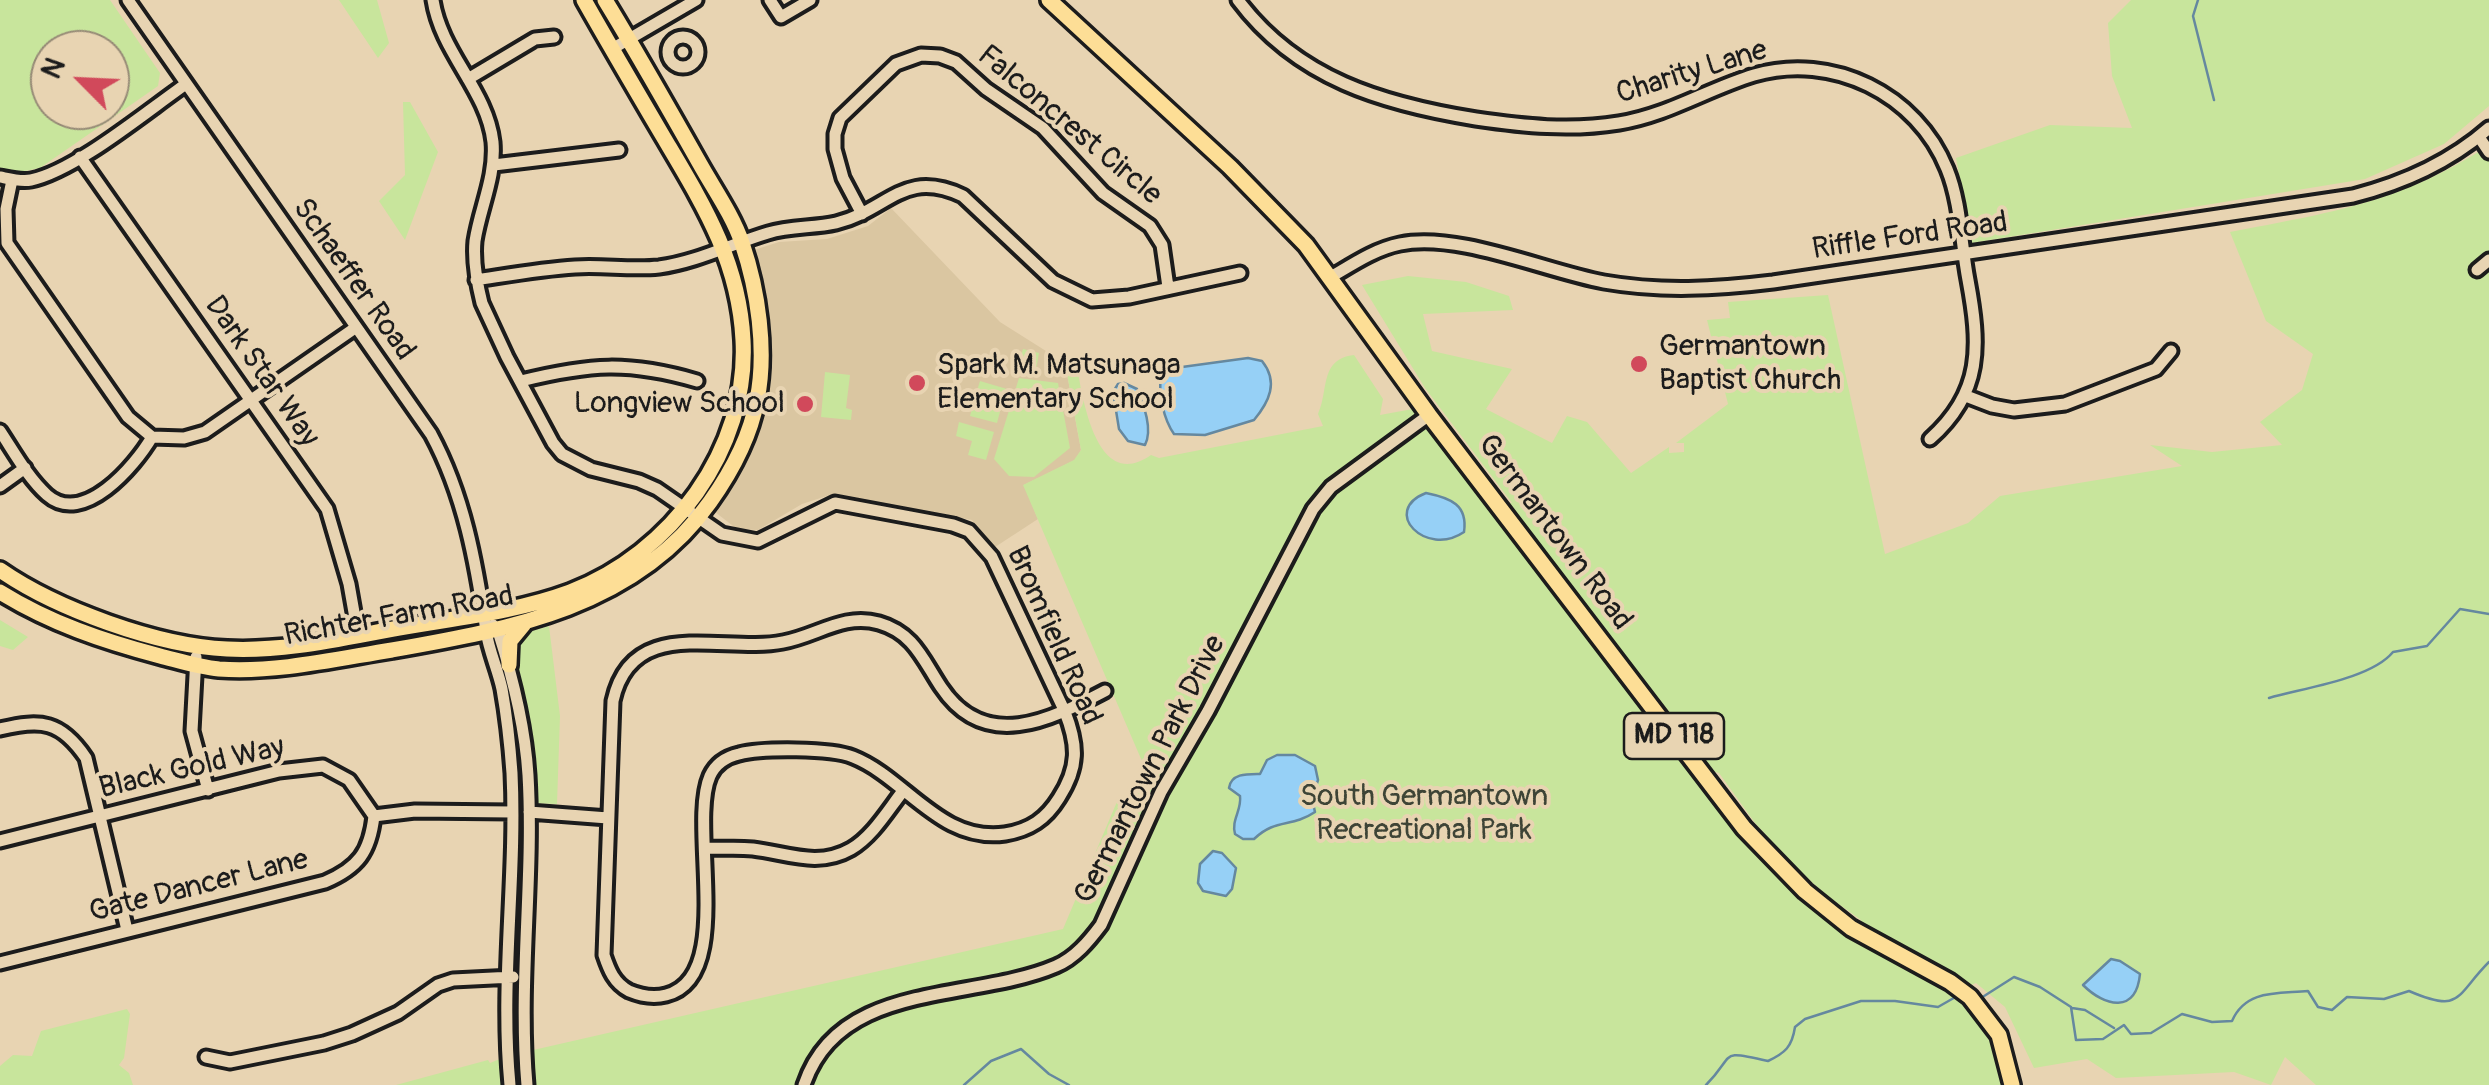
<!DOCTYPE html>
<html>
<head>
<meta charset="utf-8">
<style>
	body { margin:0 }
	#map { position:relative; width:2489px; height:1085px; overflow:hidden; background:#e8d4b2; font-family:Pangolin,sans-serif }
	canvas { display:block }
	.north { position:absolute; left:30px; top:30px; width:100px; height:100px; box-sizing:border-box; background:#e8d4b2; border:2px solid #968a76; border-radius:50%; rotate:294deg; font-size:28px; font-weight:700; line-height:40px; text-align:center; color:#1c1c1c }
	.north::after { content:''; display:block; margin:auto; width:35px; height:45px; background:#d1495b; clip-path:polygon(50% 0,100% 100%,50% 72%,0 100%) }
</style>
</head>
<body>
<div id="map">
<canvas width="2489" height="1085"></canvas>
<div class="north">N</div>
</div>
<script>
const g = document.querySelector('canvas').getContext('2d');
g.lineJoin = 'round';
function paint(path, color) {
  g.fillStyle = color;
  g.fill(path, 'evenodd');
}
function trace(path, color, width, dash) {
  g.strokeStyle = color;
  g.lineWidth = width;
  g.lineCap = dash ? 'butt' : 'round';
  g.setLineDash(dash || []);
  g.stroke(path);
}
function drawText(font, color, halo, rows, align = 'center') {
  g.font = font + ' Pangolin,sans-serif';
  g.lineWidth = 8;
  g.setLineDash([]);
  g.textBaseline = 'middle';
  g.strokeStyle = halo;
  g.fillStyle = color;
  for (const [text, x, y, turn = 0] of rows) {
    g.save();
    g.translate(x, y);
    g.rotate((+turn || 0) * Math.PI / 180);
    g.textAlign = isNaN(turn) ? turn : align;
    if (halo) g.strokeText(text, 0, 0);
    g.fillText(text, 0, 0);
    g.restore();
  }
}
const built = new Path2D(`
	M891,208l109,114 65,41 16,87 -6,10 -51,25 14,34 -46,30 -20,-29 -139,-26 -31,10 -44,26 -21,-1 -22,-17 20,-31 24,-60 8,-88 -4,-40 -9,-43 25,-8 48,-3 41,-13z`);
const green = new Path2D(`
	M0,0h110l50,73 -2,13 -118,82 -20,4 -20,-4zM50,50h60v60h-60z
	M339,0h38l12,43 -11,15z
	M2131,0h358v106l-45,38 -79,35 -393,64 -16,-85 94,-33 82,3 -20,-52 -4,-53z
	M403,102h7l28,50 -33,88 -26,-39 26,-26z
	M2489,145v940h-173l-31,-28 -14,28 -37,-13 -118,6 -29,-19 -53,9 -29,-61 -29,-24 -19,8 33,43 14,51h-1608l92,-25 2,3 17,-7 556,-127 56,-132 35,-8 -131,-304 51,-25 7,-10 -16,-87 12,4c6,33 20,126 74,88l8,3 164,-32 -5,-12c11,-23 1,-55 36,-59l29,44 -3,16 38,-7 82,92 12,3 -87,-115 -63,-103 46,-9 58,6 43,14 4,14 -90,4 9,37 80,18 -26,40 66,34 15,-27 20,6 44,51 38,-26v6l15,-1v-9h-8l52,-39 -21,-84 23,-2 -2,-16 100,-7 57,259 83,-31 32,-27 182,-30 -32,-21 62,7 70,-7 -22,-23 42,-32 11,-36 -47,-33 -36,-89c99,-19 173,-30 259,-87zM1691,765l28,8 36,50 38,42 33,30 35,25 -6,17 27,16c-83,-35 -140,-116 -191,-188z
	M1023,349l16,4 -3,17 -9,5 -11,-4z
	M825,372l25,3 -4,33 6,2 -1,10 -30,-3z
	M1019,378l39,5 12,65 -36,29 -25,-1 -15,-17z
	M980,381l27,8 -5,16 -27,-8z
	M974,400l27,8 -4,15 -27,-7z
	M959,422l35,10 -8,28 -18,-5 4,-14 -16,-5z
	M0,620l28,17 -15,13 -13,-4z
	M549,626l11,90 -3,88 -34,-1 -9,-11v-65l-11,-77 7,-13z
	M127,1009l3,5 -6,44 -5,7 10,8 4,12h-133v-19l13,-11 19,1 9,-25z`);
const water = new Path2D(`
	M1248,358l14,3c17,21 7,41 -8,59l-49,15 -31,-1c-10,-14 -16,-40 -13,-56l21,-11z
	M1124,383l13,6c7,17 16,40 8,56l-17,-4 -9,-12 -6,-37 5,-8z
	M1426,493c25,5 42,12 38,39 -38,26 -84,-21 -38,-39z
	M1277,755h18l20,11 3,14 -6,19 3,13c-24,16 -39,6 -61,27h-11l-8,-5c-4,-14 7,-24 5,-38l-11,-8c2,-15 19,-14 31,-14l7,-14z
	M1213,851l9,2 14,15 -4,21 -6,7 -23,-5 -5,-8 2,-19z
	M2111,959l9,2 20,13c-4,40 -35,33 -57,11z`);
const stream = new Path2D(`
	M2198,0l-5,16 21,84
	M2269,698c34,-10 102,-19 124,-46l34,-6 33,-37 29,5
	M1981,998l33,-21 26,10 31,20 5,33 27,-1 21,-14 7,9 20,-1 31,-19 30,8 20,-1c14,-32 46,-27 76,-30l10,16 14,3 15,-13 37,2 25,-8c53,23 46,5 80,-29
	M2072,1008l13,2 29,18
	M964,1085l27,-24 30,-12 28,25 20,11
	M1706,1085c30,-30 11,-36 62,-24 17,-8 24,-14 27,-34l10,-8 56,-18h34l43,6 21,-12`);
const minor = new Path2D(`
	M128,0l303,434c33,61 45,128 55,197 3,20 12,39 16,58 5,28 8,56 10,84 5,104 -12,208 -2,312
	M433,0c8,53 54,90 60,142 3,35 -13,66 -18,99 -2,21 2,42 7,62l25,54 46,86 9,11 29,15 48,12 18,8 65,45 36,7 77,-38 118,22 16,6 23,26 73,155c13,33 14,55 -6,86 -13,21 -29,32 -54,36 -65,9 -99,-56 -152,-77 -22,-9 -91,-9 -114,-3 -13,3 -23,9 -29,22 -22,50 26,202 -44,219 -12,3 -25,1 -37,-4 -15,-8 -20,-21 -25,-36l9,-254c19,-87 111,-47 170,-59 34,-6 60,-29 96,-19 35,10 44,37 62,64 44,66 109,33 164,4
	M770,0l11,17 29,-17
	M1238,0c59,79 145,104 238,119 48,7 94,12 143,4 49,-8 89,-34 135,-48 78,-23 163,19 193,94 14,34 14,75 21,111 12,65 15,112 -38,159
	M668 52a15 15 0 1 1 30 0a15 15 0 1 1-30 0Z
	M612,49l84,-49
	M468,79l67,-40 19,-2
	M2479,137l10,15
	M80,157l247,352 22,75 9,51
	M494,165l125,-15
	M0,177c10,2 21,5 31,3 44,-9 116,-69 155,-96
	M12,180l-6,29 1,34 121,174 24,20 32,1 21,-6 150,-104
	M862,214l-19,-36 -8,-29v-15l5,-16 56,-54 25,-9 19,1 16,6 30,27 57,39 60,65 47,33 12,19 6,42
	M2477,270l12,-10
	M1331,277c22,-13 44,-28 69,-33 58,-12 145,27 204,38 57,10 112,7 169,0l580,-86c51,-13 96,-33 136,-68
	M476,280c33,-5 66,-11 99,-13 28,-2 56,3 84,0 38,-5 72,-23 109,-34 22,-7 46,-5 68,-10 53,-13 67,-55 127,-27l90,85 39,19 37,-3 111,-24
	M521,381c69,-17 107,-20 176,0
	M1966,396l26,10 22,4 51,-6 91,-35 15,-18
	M0,431c14,21 28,47 47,64 36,32 88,-29 105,-58
	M0,486l25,-18
	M493,625l5,6c15,47 27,95 30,144 6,103 -10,207 -1,310
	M196,657l-4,74 16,59
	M0,729c41,-10 61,-8 86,29l41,172
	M529,812l79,6
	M374,816l41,-5 97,1
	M0,841l279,-70 44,-5 26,14 25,36
	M706,848c15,0 31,0 47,1 34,4 65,19 98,0 22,-13 37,-39 52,-58
	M0,963l325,-81c33,-14 45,-30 49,-66
	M206,1057l24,5 94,-19 28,-9 46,-21 40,-28 15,-5 60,-3
	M804,1085c35,-105 168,-83 252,-119 19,-8 33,-25 45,-41l60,-133 47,-81 105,-202 18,-22 98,-72`);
const major = new Path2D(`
	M1049,0l181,167 76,78 123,170 315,413 61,63 46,37 99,54 20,15 29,38 13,50
	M0,570c56,39 158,76 227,79 58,3 116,-11 172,-21 57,-10 117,-16 171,-36 101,-38 179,-143 173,-252 -4,-79 -40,-136 -79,-202 -27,-46 -54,-92 -80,-138
	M0,592c50,31 103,49 160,64 20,5 39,11 59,13 57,4 117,-10 173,-19 119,-21 244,-43 318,-148 22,-31 40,-64 47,-102 10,-49 1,-110 -15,-157 -9,-27 -28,-54 -42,-79 -31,-55 -62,-110 -95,-164
	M509,665l1,-24 14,-17`);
const markers = [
	[1639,364,10,"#d1495b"],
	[917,383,10,"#d1495b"],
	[805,404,10,"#d1495b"]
];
const shields = [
	[1674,736,100]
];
const shieldNames = [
	["MD 118",1674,736]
];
const streetNames = [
	["Charity Lane",1692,73,-17],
	["Falconcrest Circle",1069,126,40],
	["Riffle Ford Road",1910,237,-8],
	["Schaeffer Road",353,280,55],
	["Dark Star Way",261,372,55],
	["Germantown Road",1554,533,53],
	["Richter Farm Road",399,617,-10],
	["Bromfield Road",1053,636,66],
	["Black Gold Way",192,769,-13],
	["Germantown Park Drive",1151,770,-63],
	["Gate Dancer Lane",199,887,-14]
];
const poiNames = [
	["Germantown",1659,347],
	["Baptist Church",1659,381],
	["Spark M. Matsunaga",937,366],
	["Elementary School",937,400],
	["Longview School",785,404,"right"]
];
const parkNames = [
	["South Germantown",1424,797],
	["Recreational Park",1424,831]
];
paint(built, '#dac6a1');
paint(green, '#c8e59c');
paint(water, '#96d0f6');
trace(water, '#65889f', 2.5);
trace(stream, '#65889f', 2.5);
trace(minor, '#1c1c1c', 19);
trace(major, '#1c1c1c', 22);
trace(minor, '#e8d4b2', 11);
trace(major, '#fdde96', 15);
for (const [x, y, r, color] of markers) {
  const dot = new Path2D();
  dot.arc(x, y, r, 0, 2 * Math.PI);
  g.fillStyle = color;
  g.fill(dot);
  trace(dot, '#e8d4b2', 4);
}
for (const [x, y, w] of shields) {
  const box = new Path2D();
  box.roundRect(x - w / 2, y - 23, w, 46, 8);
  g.fillStyle = '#e8d4b2';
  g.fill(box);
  trace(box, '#1c1c1c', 2.5);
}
drawText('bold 28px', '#1c1c1c', null, shieldNames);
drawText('30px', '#1c1c1c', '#e8d4b2', streetNames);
drawText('30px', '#1c1c1c', '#e8d4b2', poiNames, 'left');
drawText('30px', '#3e4436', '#e8d4b2', parkNames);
</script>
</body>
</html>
